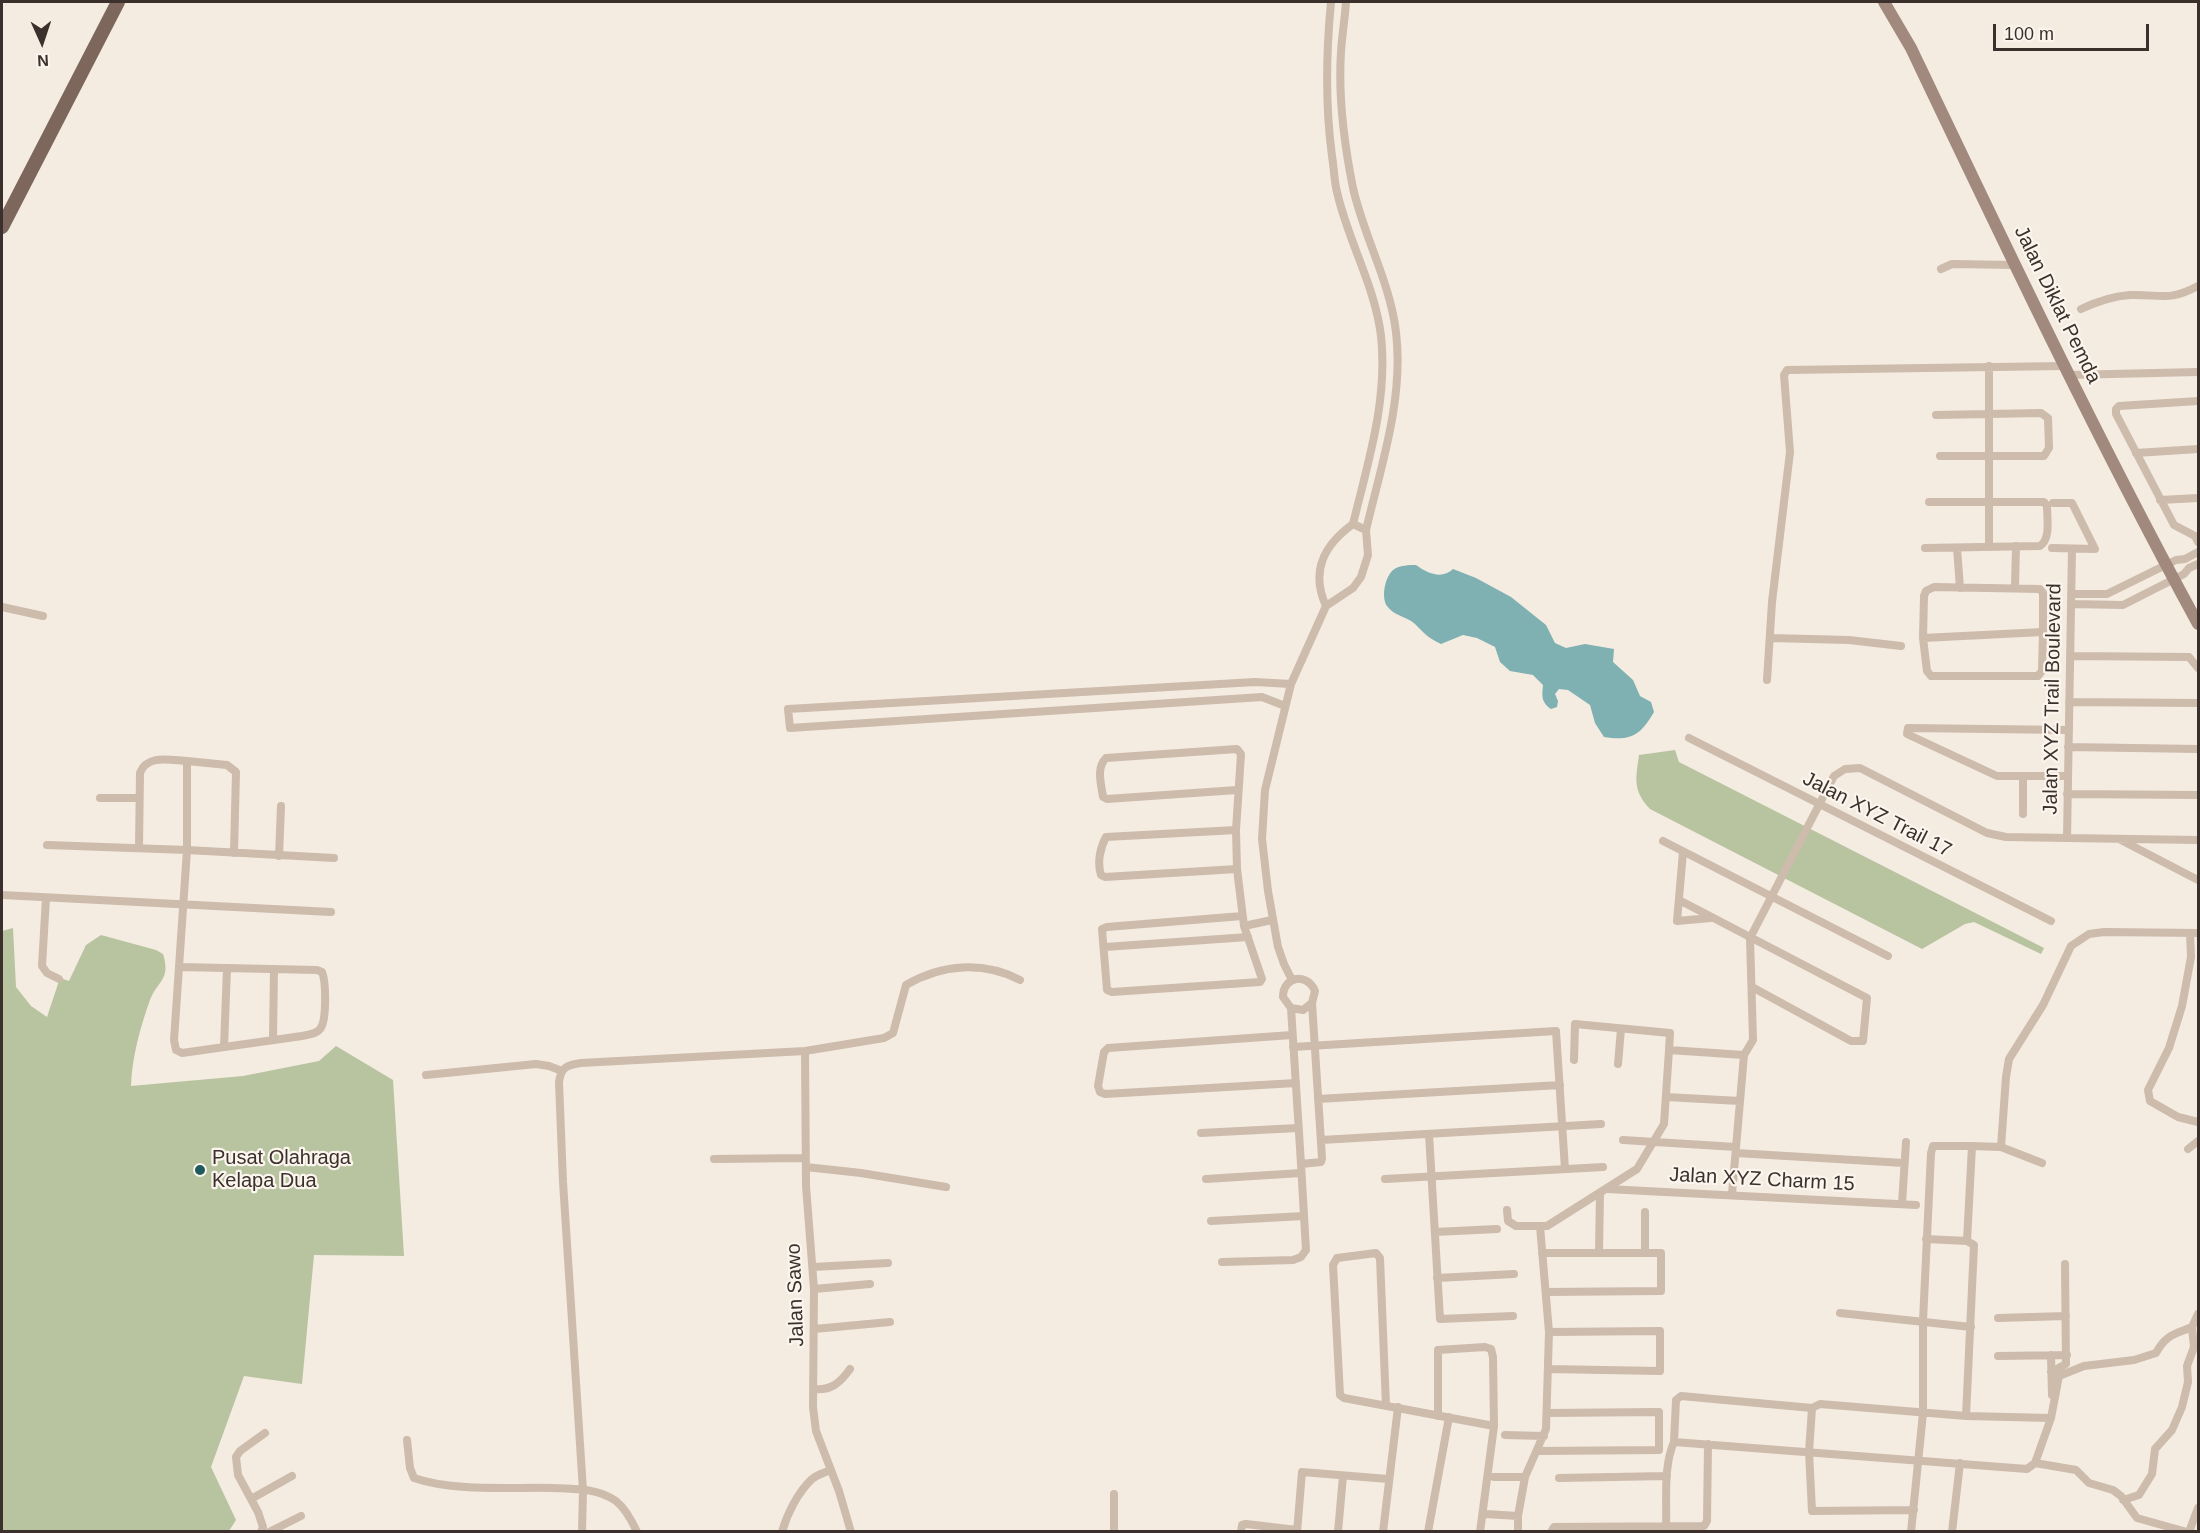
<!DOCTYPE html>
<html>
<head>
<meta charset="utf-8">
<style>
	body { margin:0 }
	#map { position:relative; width:2200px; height:1533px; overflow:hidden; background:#f4ebe1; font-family:Helvetica,sans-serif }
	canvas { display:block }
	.frame { position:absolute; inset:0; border:3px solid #3b302b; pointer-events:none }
	.north { position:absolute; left:12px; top:12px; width:60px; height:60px; -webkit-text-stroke:4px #fbf5ee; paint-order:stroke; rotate:177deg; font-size:16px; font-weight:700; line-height:24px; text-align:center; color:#3b302b }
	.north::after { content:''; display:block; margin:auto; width:21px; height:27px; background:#3b302b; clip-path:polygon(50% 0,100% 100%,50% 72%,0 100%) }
	.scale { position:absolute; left:1993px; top:24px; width:156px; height:27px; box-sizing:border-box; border:3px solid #3b302b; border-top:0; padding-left:8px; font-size:18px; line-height:21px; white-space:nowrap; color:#3b302b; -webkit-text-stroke:4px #fbf5ee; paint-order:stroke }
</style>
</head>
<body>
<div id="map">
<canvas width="2200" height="1533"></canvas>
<div class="frame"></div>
<div class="north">N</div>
<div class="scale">100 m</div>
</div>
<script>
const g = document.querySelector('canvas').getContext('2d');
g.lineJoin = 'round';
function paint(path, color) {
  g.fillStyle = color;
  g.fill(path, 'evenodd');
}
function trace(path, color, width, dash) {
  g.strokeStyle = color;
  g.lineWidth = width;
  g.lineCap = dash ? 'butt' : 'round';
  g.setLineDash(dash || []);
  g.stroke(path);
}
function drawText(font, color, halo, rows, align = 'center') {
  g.font = font + ' Helvetica,sans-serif';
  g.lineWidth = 4.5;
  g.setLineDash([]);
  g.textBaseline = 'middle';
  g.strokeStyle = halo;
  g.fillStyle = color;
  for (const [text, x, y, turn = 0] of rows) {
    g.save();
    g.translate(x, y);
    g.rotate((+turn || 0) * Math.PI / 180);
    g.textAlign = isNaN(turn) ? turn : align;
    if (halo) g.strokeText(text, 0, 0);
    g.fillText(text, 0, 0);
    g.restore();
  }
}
const green = new Path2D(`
	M1675,750l4,12 365,186 -3,6 -67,-32 -9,2 -43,25 -272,-140c-18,-19 -14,-31 -11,-54z
	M13,928l3,59 15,19 16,11 13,-39 9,3 17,-36 15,-10 55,15 7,4c8,26 -5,26 -13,46 -10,28 -18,57 -19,86l112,-10 76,-15 17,-15 57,34 11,176 -90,-1 -12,129 -58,-8 -33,91 25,53 -7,11h-227v-600z`);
const water = new Path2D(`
	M1416,565c11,8 26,15 37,4l23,9 35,19 35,28 9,18 11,5 19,-4 29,5 -1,13 20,18 7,16 11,6 3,10c-14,24 -23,29 -50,25l-9,-14 -5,-18 -22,-15 -9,-1 -4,5 3,7 -1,6 -6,2c-10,-7 -9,-13 -8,-24l-10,-10 -23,-4 -10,-9 -5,-15 -18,-9 -14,-3 -22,9c-13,-6 -17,-11 -26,-20 -9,-8 -21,-8 -28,-18 -6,-9 -2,-29 6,-36 7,-5 16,-5 23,-5z`);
const street = new Path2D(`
	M1331,2c-5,52 -6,102 1,154 2,12 2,24 5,36 11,49 38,94 44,144 7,64 -13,126 -28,188
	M1346,2c-1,16 -4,33 -5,50 -3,45 3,91 12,136 11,49 37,94 43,144 8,67 -15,134 -30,198
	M1941,269l11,-5 63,1
	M2081,309c15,-7 33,-13 49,-14 32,-1 38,7 68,-9
	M2069,375l129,-3
	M2198,401l-79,5 -3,3v5l58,111 21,11 3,6
	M1936,415l105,-2 7,5 1,30 -5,8h-104
	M2136,453l62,-4
	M2160,500l38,-2
	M1989,546v-180
	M1925,548l115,-2c11,-7 7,-28 7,-40l-3,-4h-115
	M1957,548l3,40
	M2052,548l43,1 -23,-46h-19
	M1934,587l106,2 3,4v39l-120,6 1,-42 2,-5z
	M2015,587l1,-41
	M2071,594h36l69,-34 9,-1 13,-7
	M2071,604l52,1 61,-31 5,-6 9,-4
	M2,607l41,9
	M1770,638l79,2 52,6
	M1923,638l4,33 4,5h107l4,-5 1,-39
	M2070,656l119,1 9,11
	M1767,680l5,-78 18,-150 -6,-77 3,-5 277,-4
	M2069,702l129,1
	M1285,706l-23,-9 -472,31 -2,-19 467,-27 36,2
	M1689,738l362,183
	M2068,747l130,2
	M187,761l40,4 9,7 -2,81
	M2023,776v38
	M2068,776h-71l-90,-42 1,-6 161,2
	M1237,790l-130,9 -4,-2c-2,-14 -7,-29 3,-39l131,-9 4,5 -5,76 1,39 7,57 18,53 -2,3 -148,10 -5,-2 -5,-61 5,-2 135,-11
	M2067,794l131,1
	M100,798h39
	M1236,830l-130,7c-6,11 -9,26 -5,38l4,2 132,-8
	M2067,838l131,2
	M2119,839l79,41
	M1663,841l225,115
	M47,845l140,5 147,8
	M139,848l1,-75c7,-19 30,-13 47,-12v89l-13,190 2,10 6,3 120,-17c6,-1 14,-2 18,-7 7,-8 6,-48 2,-57l-5,-2 -137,-3
	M1683,852l-6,69 34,-3
	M279,856l2,-50
	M2,895l329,17
	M46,898l-4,68 5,7 12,6
	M1679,900l188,98 -4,43h-12l-99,-54
	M1244,926l28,-6
	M2190,933l1,24 -9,49 -13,42 -21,42 2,11 28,16 20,5
	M1105,947l143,-10
	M1292,980l-8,-16 -6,-17 -10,-56 -6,-52 3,-49 26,-106 35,-78 27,-18 8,-11 7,-22 -2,-25 -13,-6c-29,21 -43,47 -27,82
	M1291,1008l12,2 9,-7 3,-12c-8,-19 -32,-15 -32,6l8,11 10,156 20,-2 1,-4 -10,-155
	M1292,1035l-184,13 -4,4 -6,34 2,6 5,2 191,-11
	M273,1040l1,-71
	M224,1047l3,-79
	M1293,1047l263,-16 9,138
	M805,1051l1,135 8,103 -1,118 3,24 23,60 12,41
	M1574,1060l1,-36 95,9 -1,17
	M1618,1064l3,-35
	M426,1075l110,-11 13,2 13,5
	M1666,1097l74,4
	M1318,1099l242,-14
	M1201,1133l97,-5
	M1429,1134l11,185 73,-3
	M1321,1140l280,-16
	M1623,1140l113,7
	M1972,1146l29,1 41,16
	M2001,1147l5,-70 3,-18 34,-54 28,-59 18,-12 15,-2 94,1
	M2188,1149l10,-8
	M1736,1153l168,10
	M714,1159l91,-1
	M806,1167l55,6 85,14
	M1206,1179l95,-6
	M1385,1179l218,-12
	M1607,1189l309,16
	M1732,1194l12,-139
	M1902,1204l4,-62
	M1507,1210l1,11 8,5h24
	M1645,1212v41
	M1211,1221l93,-5
	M1435,1232l62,-3
	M1926,1239l41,2 7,4 -8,171
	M1542,1253h119v38l-115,1
	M1599,1253l1,-60
	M1222,1262l71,-2 8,-3 5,-7 -5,-86
	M813,1267l75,-4
	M1437,1278l77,-4
	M814,1289l56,-5
	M1840,1313l131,14
	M1998,1318l68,-2
	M814,1329l76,-7
	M2051,1355l1,40
	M1998,1356l69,-1
	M1548,1369l112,2v-40l-111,1
	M2051,1372l15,-8 -1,-100
	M813,1389c18,2 27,-6 37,-20
	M1386,1406l-6,-148 -4,-5 -39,5 -4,7 7,130 4,3 150,28
	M1812,1408l-3,44 3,59 102,-1
	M1438,1416v-66l47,-3 6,2 2,8 1,69 -14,106
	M2051,1418l8,-42 25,-10 50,-6 22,-7c10,-19 20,-19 36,-26l6,-13
	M1505,1435l39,1
	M407,1440l3,28 4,10c41,14 96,9 139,10 22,1 44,0 63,13 10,8 16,20 21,31
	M1538,1451l121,-1v-38l-112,1
	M2035,1463l41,7 13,13 24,7 8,6 16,22 50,14
	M1494,1477h31
	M1559,1478l108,-2
	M1114,1494v38
	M251,1499l41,-23
	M2123,1500l16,-5 13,-21 3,-25 17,-19 10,-23 6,-25 -1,-16 7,-19 -2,-20
	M1486,1514l32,2
	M1666,1526c1,-27 -3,-59 8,-84l353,27 8,-6 16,-45 -85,-2 -146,-12 -8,4 -131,-12 -5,4 -2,42
	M261,1532l2,-5 -5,-15 -20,-37 -2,-18 4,-6 25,-18
	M269,1532l32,-16
	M582,1532l1,-42 -20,-308 -4,-100c2,-15 8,-17 22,-19l224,-12 79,-13 9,-5 13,-48c36,-21 77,-24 114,-5
	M782,1532c5,-18 16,-40 30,-53 5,-4 12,-6 18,-9
	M1241,1532l1,-7 4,-1 51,6
	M1297,1532l5,-60 86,7
	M1338,1532l5,-56
	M1383,1532l15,-125
	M1428,1532l21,-115
	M1518,1532v-16l7,-39 21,-48 3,-97 -9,-106h7l90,-57 27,-45 5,-74 75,5 9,-15 -3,-102 84,-162 11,-7 15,-1 127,65 19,4 61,1 5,-289
	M1551,1532l3,-5 150,-1 3,-5 1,-77
	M1911,1532l12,-119v-92l8,-168 2,-7h39l-5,95
	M1952,1532l8,-69
	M2189,1532l9,-24`);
const secondary = new Path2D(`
	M1884,2l27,46c92,193 184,387 287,576`);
const primary = new Path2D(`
	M2,227l116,-225`);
const markers = [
	[200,1170,6,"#1f5a5e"]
];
const streetNames = [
	["Jalan Diklat Pemda",2057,305,64],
	["Jalan XYZ Trail Boulevard",2053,699,-89],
	["Jalan XYZ Trail 17",1877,815,27],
	["Jalan XYZ Charm 15",1762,1180,3],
	["Jalan Sawo",796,1295,-92]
];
const poiNames = [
	["Pusat Olahraga",212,1158],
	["Kelapa Dua",212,1181]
];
paint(green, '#b8c4a0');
paint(water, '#7fb0b2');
trace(street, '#cdbbac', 8);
trace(secondary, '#a18a7d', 12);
trace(primary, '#7d675c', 14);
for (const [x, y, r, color] of markers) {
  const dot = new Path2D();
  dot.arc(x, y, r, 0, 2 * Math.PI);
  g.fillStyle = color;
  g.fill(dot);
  trace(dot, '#fbf5ee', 2);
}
drawText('20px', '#3b302b', '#fbf5ee', streetNames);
drawText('20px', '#3b302b', '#fbf5ee', poiNames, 'left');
</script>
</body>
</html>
